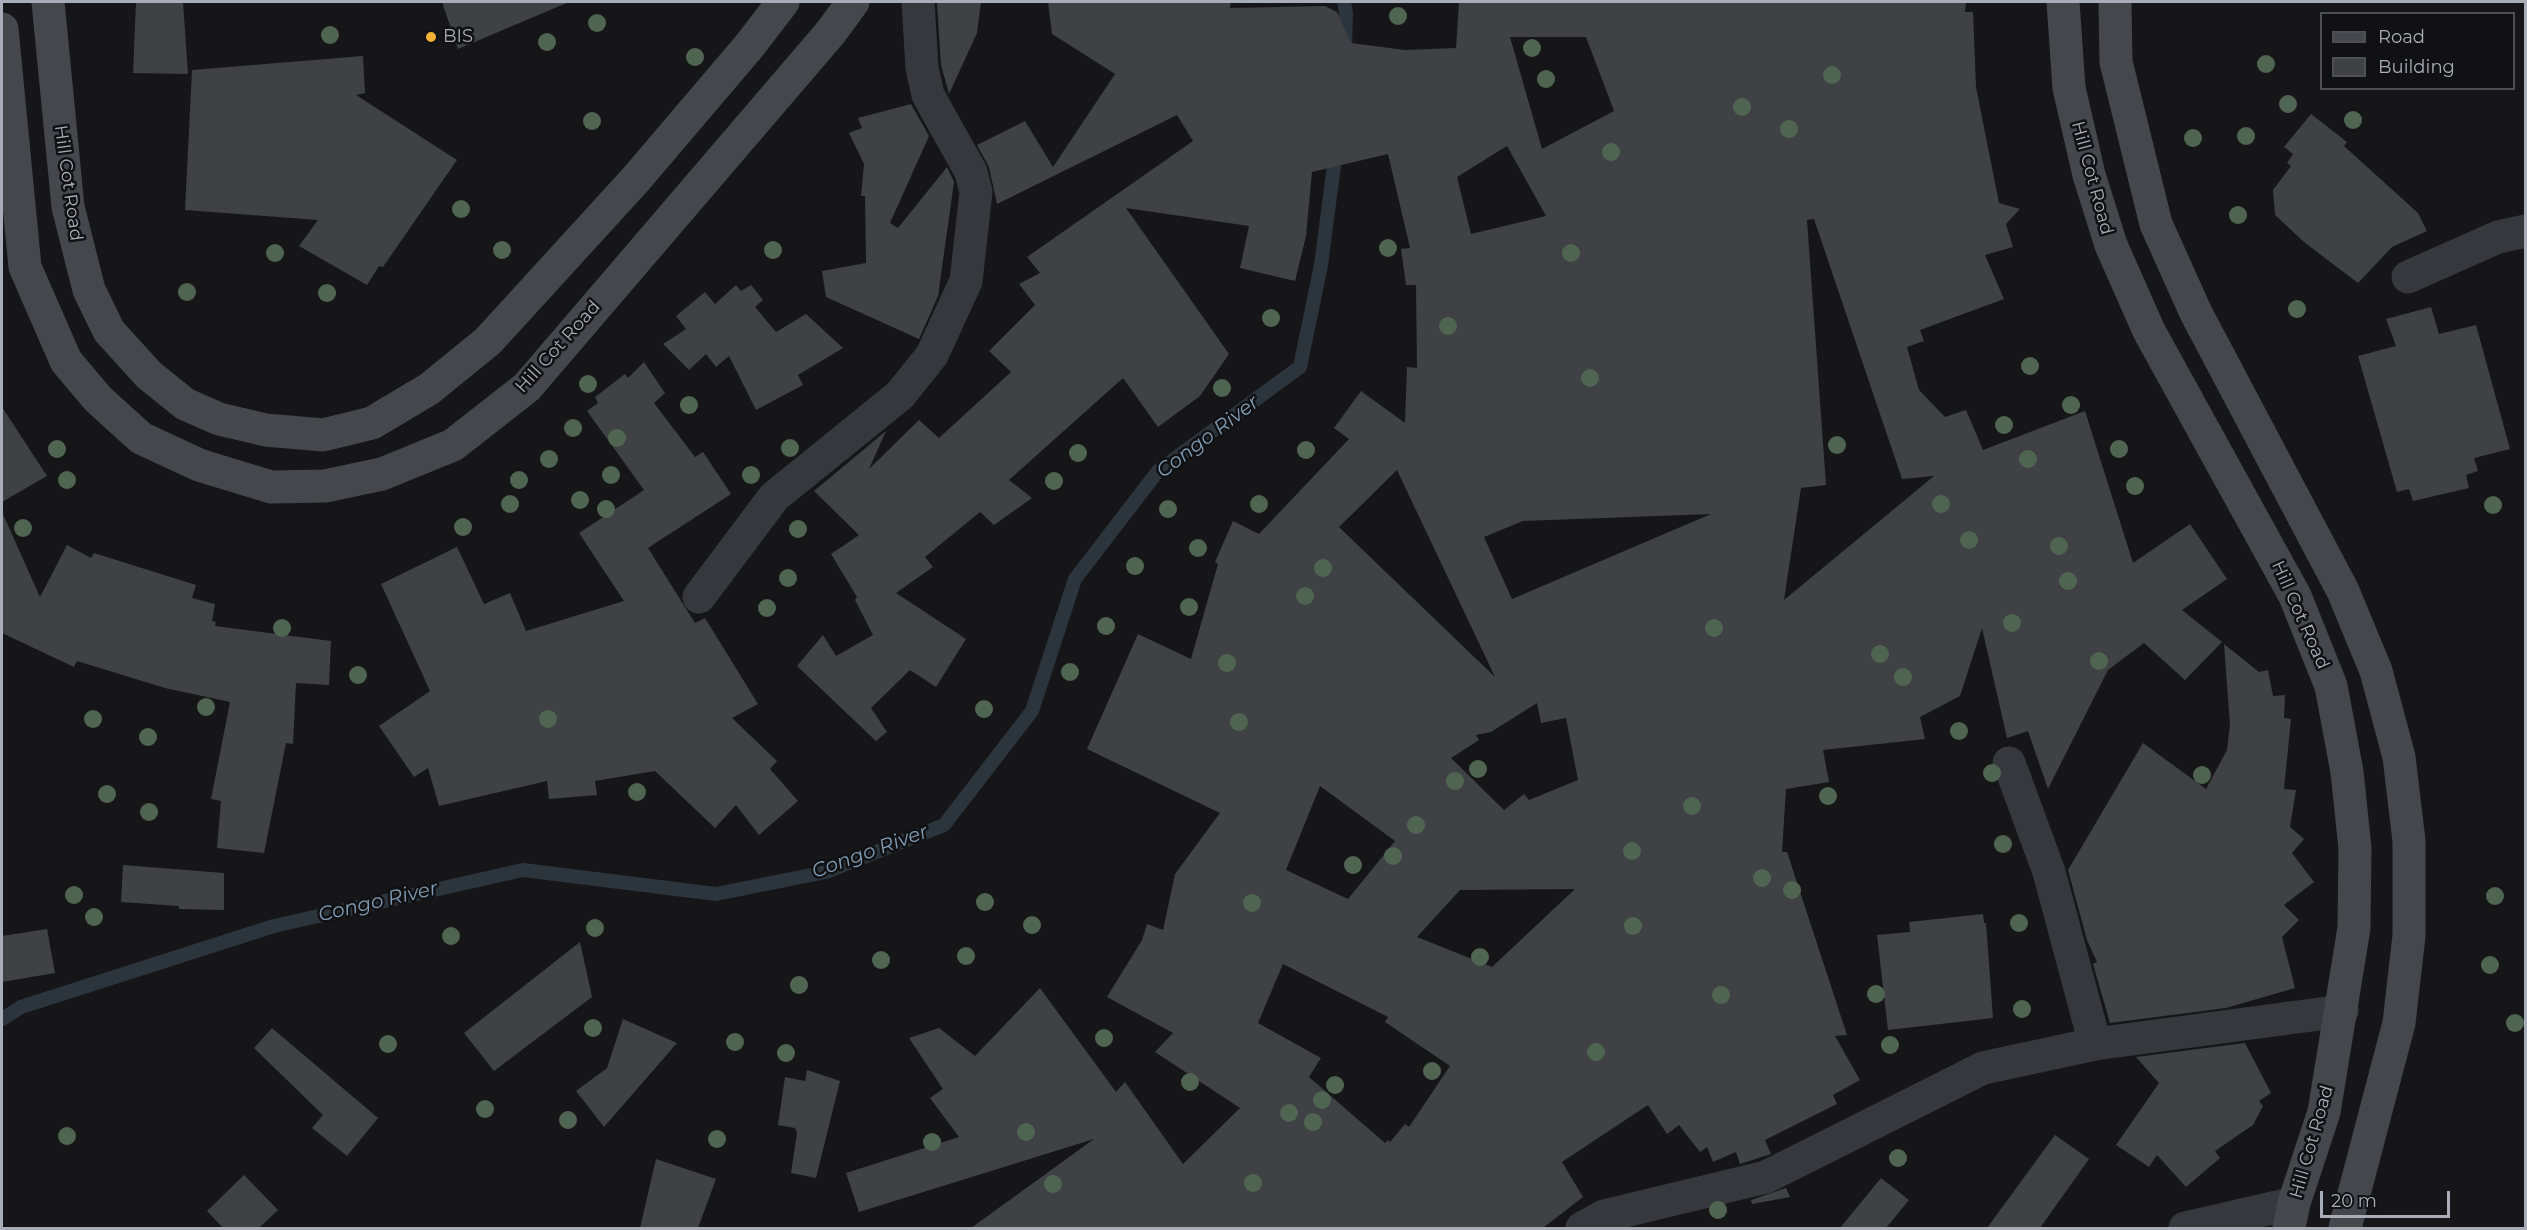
<!DOCTYPE html>
<html>
<head>
<meta charset="utf-8">
<style>
	body { margin:0 }
	#map { position:relative; width:2527px; height:1230px; overflow:hidden; background:#161618; font-family:Montserrat,sans-serif }
	canvas { display:block }
	.frame { position:absolute; inset:0; border:3px solid #a8adb8; pointer-events:none }
	.legend { position:absolute; left:2320px; top:12px; width:195px; height:78px; box-sizing:border-box; background:#111113; border:2px solid #4d4f55; margin:0; padding:8px 10px; list-style:none; font-size:18px; color:#a8adb8 }
	.legend li { display:flex; align-items:center; gap:12px; height:30px }
	.legend b { width:30px; border:2px solid #4d4f55 }
	.scale { position:absolute; left:2320px; top:1191px; width:130px; height:27px; box-sizing:border-box; border:3px solid #a8adb8; border-top:0; padding-left:8px; font-size:18px; line-height:21px; white-space:nowrap; color:#a8adb8; -webkit-text-stroke:4px #111113; paint-order:stroke }
</style>
</head>
<body>
<div id="map">
<canvas width="2527" height="1230"></canvas>
<div class="frame"></div>
<ul class="legend">
<li><b style="height:8px;background:#45474d"></b>Road</li>
<li><b style="height:16px;background:#404145"></b>Building</li>
</ul>
<div class="scale">20 m</div>
</div>
<script>
const g = document.querySelector('canvas').getContext('2d');
g.lineJoin = 'round';
function trace(path, color, width, dash) {
  g.strokeStyle = color;
  g.lineWidth = width;
  g.lineCap = dash ? 'butt' : 'round';
  g.setLineDash(dash || []);
  g.stroke(path);
}
function paint(path, color) {
  g.fillStyle = color;
  g.fill(path, 'evenodd');
}
function drawText(font, color, halo, rows, align = 'center') {
  g.font = font + ' Montserrat,sans-serif';
  g.lineWidth = 5;
  g.setLineDash([]);
  g.textBaseline = 'middle';
  g.strokeStyle = halo;
  g.fillStyle = color;
  for (const [text, x, y, turn = 0] of rows) {
    g.save();
    g.translate(x, y);
    g.rotate((+turn || 0) * Math.PI / 180);
    g.textAlign = isNaN(turn) ? turn : align;
    if (halo) g.strokeText(text, 0, 0);
    g.fillText(text, 0, 0);
    g.restore();
  }
}
const stream = new Path2D(`
	M1344,2l2,11 -1,37
	M2,1019l19,-12 253,-81 249,-56 193,24 110,-22 118,-47 88,-114 43,-132 83,-108 142,-104 21,-102 15,-115`);
const building = new Path2D(`
	M136,2h47l5,72 -55,-1z
	M442,2h127l-111,47z
	M937,2h44l-4,31 -28,61 -8,-29z
	M1048,2h183l-1,6 95,-2 12,6 14,31 54,7 51,-2 3,-46h507l-1,10h8l3,75 23,116 21,6 -14,15 7,23 -28,8 19,44 -84,31 4,11 -17,6 12,43 26,27 21,-7 17,40 102,-39 48,152 57,-39 37,55 -45,31 40,32 -37,38 -41,-37 -36,27 -60,119 -20,-58 -21,7 -25,-110 -22,68 -40,21 5,22 -102,11 6,32 -43,7 -4,63h5l60,183 -12,1 25,44 -27,15 4,9 -72,36 6,14 -31,10 -4,-12 -23,10 -6,-15 -7,5 -21,-27 -12,9 -19,-29 -86,57 21,35 -40,31h-572l123,-89 -235,73 -13,-39 113,-36 -29,-39 13,-9 -34,-51 30,-10 36,28 65,-68 76,104 9,-10 58,82 57,-56 -85,-56 18,-19 -66,-36 35,-57 5,-16 16,6 12,-56 45,-61 -133,-64 51,-115 53,25 27,-95 -3,-2 18,-41 26,13 90,-95 -15,-11 27,-37 44,32 2,-56 10,1 -1,-83h-10l-5,-36 9,-1 -22,-94 -76,18 -6,64 -11,45 -55,-13 9,-42 -123,-18 103,146 -29,42 -42,31 -35,-49 -114,102 23,18 -38,27 -14,-13 -55,45 8,10 -37,26 70,46 -30,48 -26,-17 -39,38 16,24 -11,9 -79,-75 26,-31 13,21 37,-21 -18,-35 2,-3 -26,-43 28,-19 -45,-44 72,-60 -17,38 50,-49 20,18 72,-66 -22,-21 46,-46 -16,-21 21,-11 -13,-16 166,-116 -16,-26 -180,89 -8,-37 -12,-22 48,-24 28,46 62,-93 -63,-40zM1510,37h76l28,74 -72,38zM1507,146l39,70 -75,18 -14,-57zM1814,219l88,260 32,-3 -150,124 17,-112 25,-3 -19,-265zM1397,470l98,207 -156,-150zM1711,514l-199,85 -28,-62 39,-16zM1537,703l4,20 25,-5 12,62 -49,20 -5,-6 -20,16 -53,-52 28,-18 -3,-5 15,-3zM1320,786l75,55 -47,58 -62,-29zM1575,889l-83,78 -75,-30 43,-47zM1283,964l105,53 -3,5 65,44 -41,61 -4,-3 -15,18 -2,-2 -3,3 -76,-66 12,-19 -63,-35z
	M363,56l2,37 -9,2 101,65 -74,107 -4,-1 -12,19 -68,-39 19,-26 -133,-10 7,-140z
	M911,104l18,32 -39,87 8,5 49,-61 7,15 -16,114 -19,43 -93,-42 -4,-26 44,-8 -1,-67h-4l3,-32 -15,-31 13,-5 -4,-10z
	M2311,114l36,28 -3,4 74,67 9,18 -35,16 -34,36 -54,-41 -29,-27 -2,-25 18,-24 -4,-3 6,-9 -9,-7z
	M736,285l5,6 10,-6 12,15 -8,7 21,25 30,-18 37,34 -45,27 5,10 -47,25 -27,-54 -13,11 -10,-13 -17,16 -26,-26 23,-15 -10,-13 29,-24 10,12z
	M2431,307l8,27 37,-9 34,124 -36,9 4,13 -12,4 3,13 -56,13 -4,-12 -12,3 -39,-136 38,-10 -10,-27z
	M644,362l21,31 -11,10 41,54 8,-5 28,42 -83,54 47,75 10,-5 53,86 -26,14 45,43 -7,8 28,32 -39,34 -23,-30 -21,23 -60,-57 -60,10 2,14 -48,4 -2,-18 -108,25 -11,-38 -14,9 -35,-51 51,-35 -49,-107 76,-37 27,57 26,-11 16,38 98,-30 -45,-68 65,-43 -57,-79 11,-8 -3,-6 30,-23 3,4z
	M2,407l45,69 -45,26z
	M2,512l38,85 27,-52 24,13 3,-5 102,32 -4,13 23,6 -3,17 4,1 -1,4 116,15 -2,44 -33,-2 -3,61 -7,-1 -22,110 -47,-5 4,-47 -10,-2 19,-97 -65,-14 -88,-27 -3,6 -72,-34z
	M2224,644l35,28 9,-2 5,26 12,-1 -1,23 7,1 -7,70 12,1 -6,37 14,12 -12,14 22,29 -30,23 15,15 -17,17 13,51 -69,20 -116,15 -17,-59 4,-2 -10,-22 -19,-70 75,-127 63,46 21,-39 3,-25z
	M123,865l101,8v37l-45,-1v-3l-58,-4z
	M1983,914l1,9h2l7,95 -105,12 -11,-95 33,-3 -1,-10z
	M47,929l8,44 -53,9v-46z
	M580,942l12,55 -98,74 -30,-38z
	M623,1019l54,24 -73,84 -28,-36 31,-23z
	M272,1028l106,90 -31,38 -35,-28 11,-13 -69,-67z
	M2245,1043l26,50 -12,8 4,5 -10,19 -38,26 5,7 -34,29 -29,-32 -8,12 -33,-22 43,-62 -23,-26z
	M807,1070l33,11 -24,97 -25,-5 6,-40 -2,-5 -17,-3 7,-48 20,4z
	M2055,1135l34,24 -49,69h-53z
	M656,1159l60,20 -18,49h-58z
	M244,1175l34,35 -19,18h-36l-16,-17z
	M1881,1178l28,22 -23,28h-46z
	M1786,1188l4,9 -38,7 -1,-4z`);
const street = new Path2D(`
	M2408,277l90,-40 28,-6
	M699,597l75,-100 126,-102 32,-40 34,-74 10,-89 -5,-20 -43,-77 -6,-27 -4,-66
	M2009,763l40,109 46,172
	M1582,1228l22,-12 162,-39 217,-109 112,-24 247,-33
	M2185,1228l109,-25`);
const secondary = new Path2D(`
	M48,2l20,205 21,83 20,41 40,44 36,29 34,15 47,11 57,5 49,-12 57,-34 59,-48 148,-162 114,-134 33,-43
	M2063,2l6,86 20,87 22,70 38,86 146,265 36,90 16,86 8,76 -1,80 -30,184 -30,91 -5,25
	M2115,2l1,60 40,162 40,89 147,278 33,80 23,86 10,84v95l-10,87 -54,205
	M2,29l23,238 41,94 32,38 43,39 58,27 72,22 54,-1 57,-12 71,-29 74,-58 304,-355 22,-30`);
const trees = [
	[1398,16],
	[597,23],
	[330,35],
	[547,42],
	[1532,48],
	[695,57],
	[2266,64],
	[1832,75],
	[1546,79],
	[2288,104],
	[1742,107],
	[2353,120],
	[592,121],
	[1789,129],
	[2246,136],
	[2193,138],
	[1611,152],
	[461,209],
	[2238,215],
	[1388,248],
	[502,250],
	[773,250],
	[275,253],
	[1571,253],
	[187,292],
	[327,293],
	[2297,309],
	[1271,318],
	[1448,326],
	[2030,366],
	[1590,378],
	[588,384],
	[1222,388],
	[689,405],
	[2071,405],
	[2004,425],
	[573,428],
	[617,438],
	[1837,445],
	[790,448],
	[57,449],
	[2119,449],
	[1306,450],
	[1078,453],
	[549,459],
	[2028,459],
	[611,475],
	[751,475],
	[67,480],
	[519,480],
	[1054,481],
	[2135,486],
	[580,500],
	[510,504],
	[1259,504],
	[1941,504],
	[2493,505],
	[606,509],
	[1168,509],
	[463,527],
	[23,528],
	[798,529],
	[1969,540],
	[2059,546],
	[1198,548],
	[1135,566],
	[1323,568],
	[788,578],
	[2068,581],
	[1305,596],
	[1189,607],
	[767,608],
	[2012,623],
	[1106,626],
	[282,628],
	[1714,628],
	[1880,654],
	[2099,661],
	[1227,663],
	[1070,672],
	[358,675],
	[1903,677],
	[206,707],
	[984,709],
	[93,719],
	[548,719],
	[1239,722],
	[1959,731],
	[148,737],
	[1478,769],
	[1992,773],
	[2202,775],
	[1455,781],
	[637,792],
	[107,794],
	[1828,796],
	[1692,806],
	[149,812],
	[1416,825],
	[2003,844],
	[1632,851],
	[1393,856],
	[1353,865],
	[1762,878],
	[1792,890],
	[74,895],
	[2495,896],
	[985,902],
	[1252,903],
	[94,917],
	[2019,923],
	[1032,925],
	[1633,926],
	[595,928],
	[451,936],
	[966,956],
	[1480,957],
	[881,960],
	[2490,965],
	[799,985],
	[1876,994],
	[1721,995],
	[2022,1009],
	[2515,1023],
	[593,1028],
	[1104,1038],
	[735,1042],
	[388,1044],
	[1890,1045],
	[1596,1052],
	[786,1053],
	[1432,1071],
	[1190,1082],
	[1335,1085],
	[1322,1100],
	[485,1109],
	[1289,1113],
	[568,1120],
	[1313,1122],
	[1026,1132],
	[67,1136],
	[717,1139],
	[932,1142],
	[1898,1158],
	[1253,1183],
	[1053,1184],
	[1718,1210]
];
const markers = [
	[431,37,6,"#f2b134"]
];
const poiNames = [
	["BIS",443,37]
];
const streetNames = [
	["Hill Cot Road",2092,178,75],
	["Hill Cot Road",68,183,82],
	["Hill Cot Road",558,347,-48],
	["Hill Cot Road",2300,615,66],
	["Hill Cot Road",2312,1142,-74]
];
const waterNames = [
	["Congo River",1208,437,-37],
	["Congo River",870,852,-20],
	["Congo River",378,902,-13]
];
trace(stream, '#2c353c', 14);
paint(building, '#404145');
trace(street, '#37383d', 33);
trace(secondary, '#45474d', 33);
g.fillStyle = '#506452';
for (const [x, y] of trees) {
  g.beginPath();
  g.arc(x, y, 9, 0, 2 * Math.PI);
  g.fill();
}
for (const [x, y, r, color] of markers) {
  const dot = new Path2D();
  dot.arc(x, y, r, 0, 2 * Math.PI);
  g.fillStyle = color;
  g.fill(dot);
  trace(dot, '#111113', 2);
}
drawText('18px', '#a8adb8', '#111113', poiNames, 'left');
drawText('18px', '#a8adb8', '#111113', streetNames);
drawText('italic 20px', '#7f9bb3', '#111113', waterNames);
</script>
</body>
</html>
